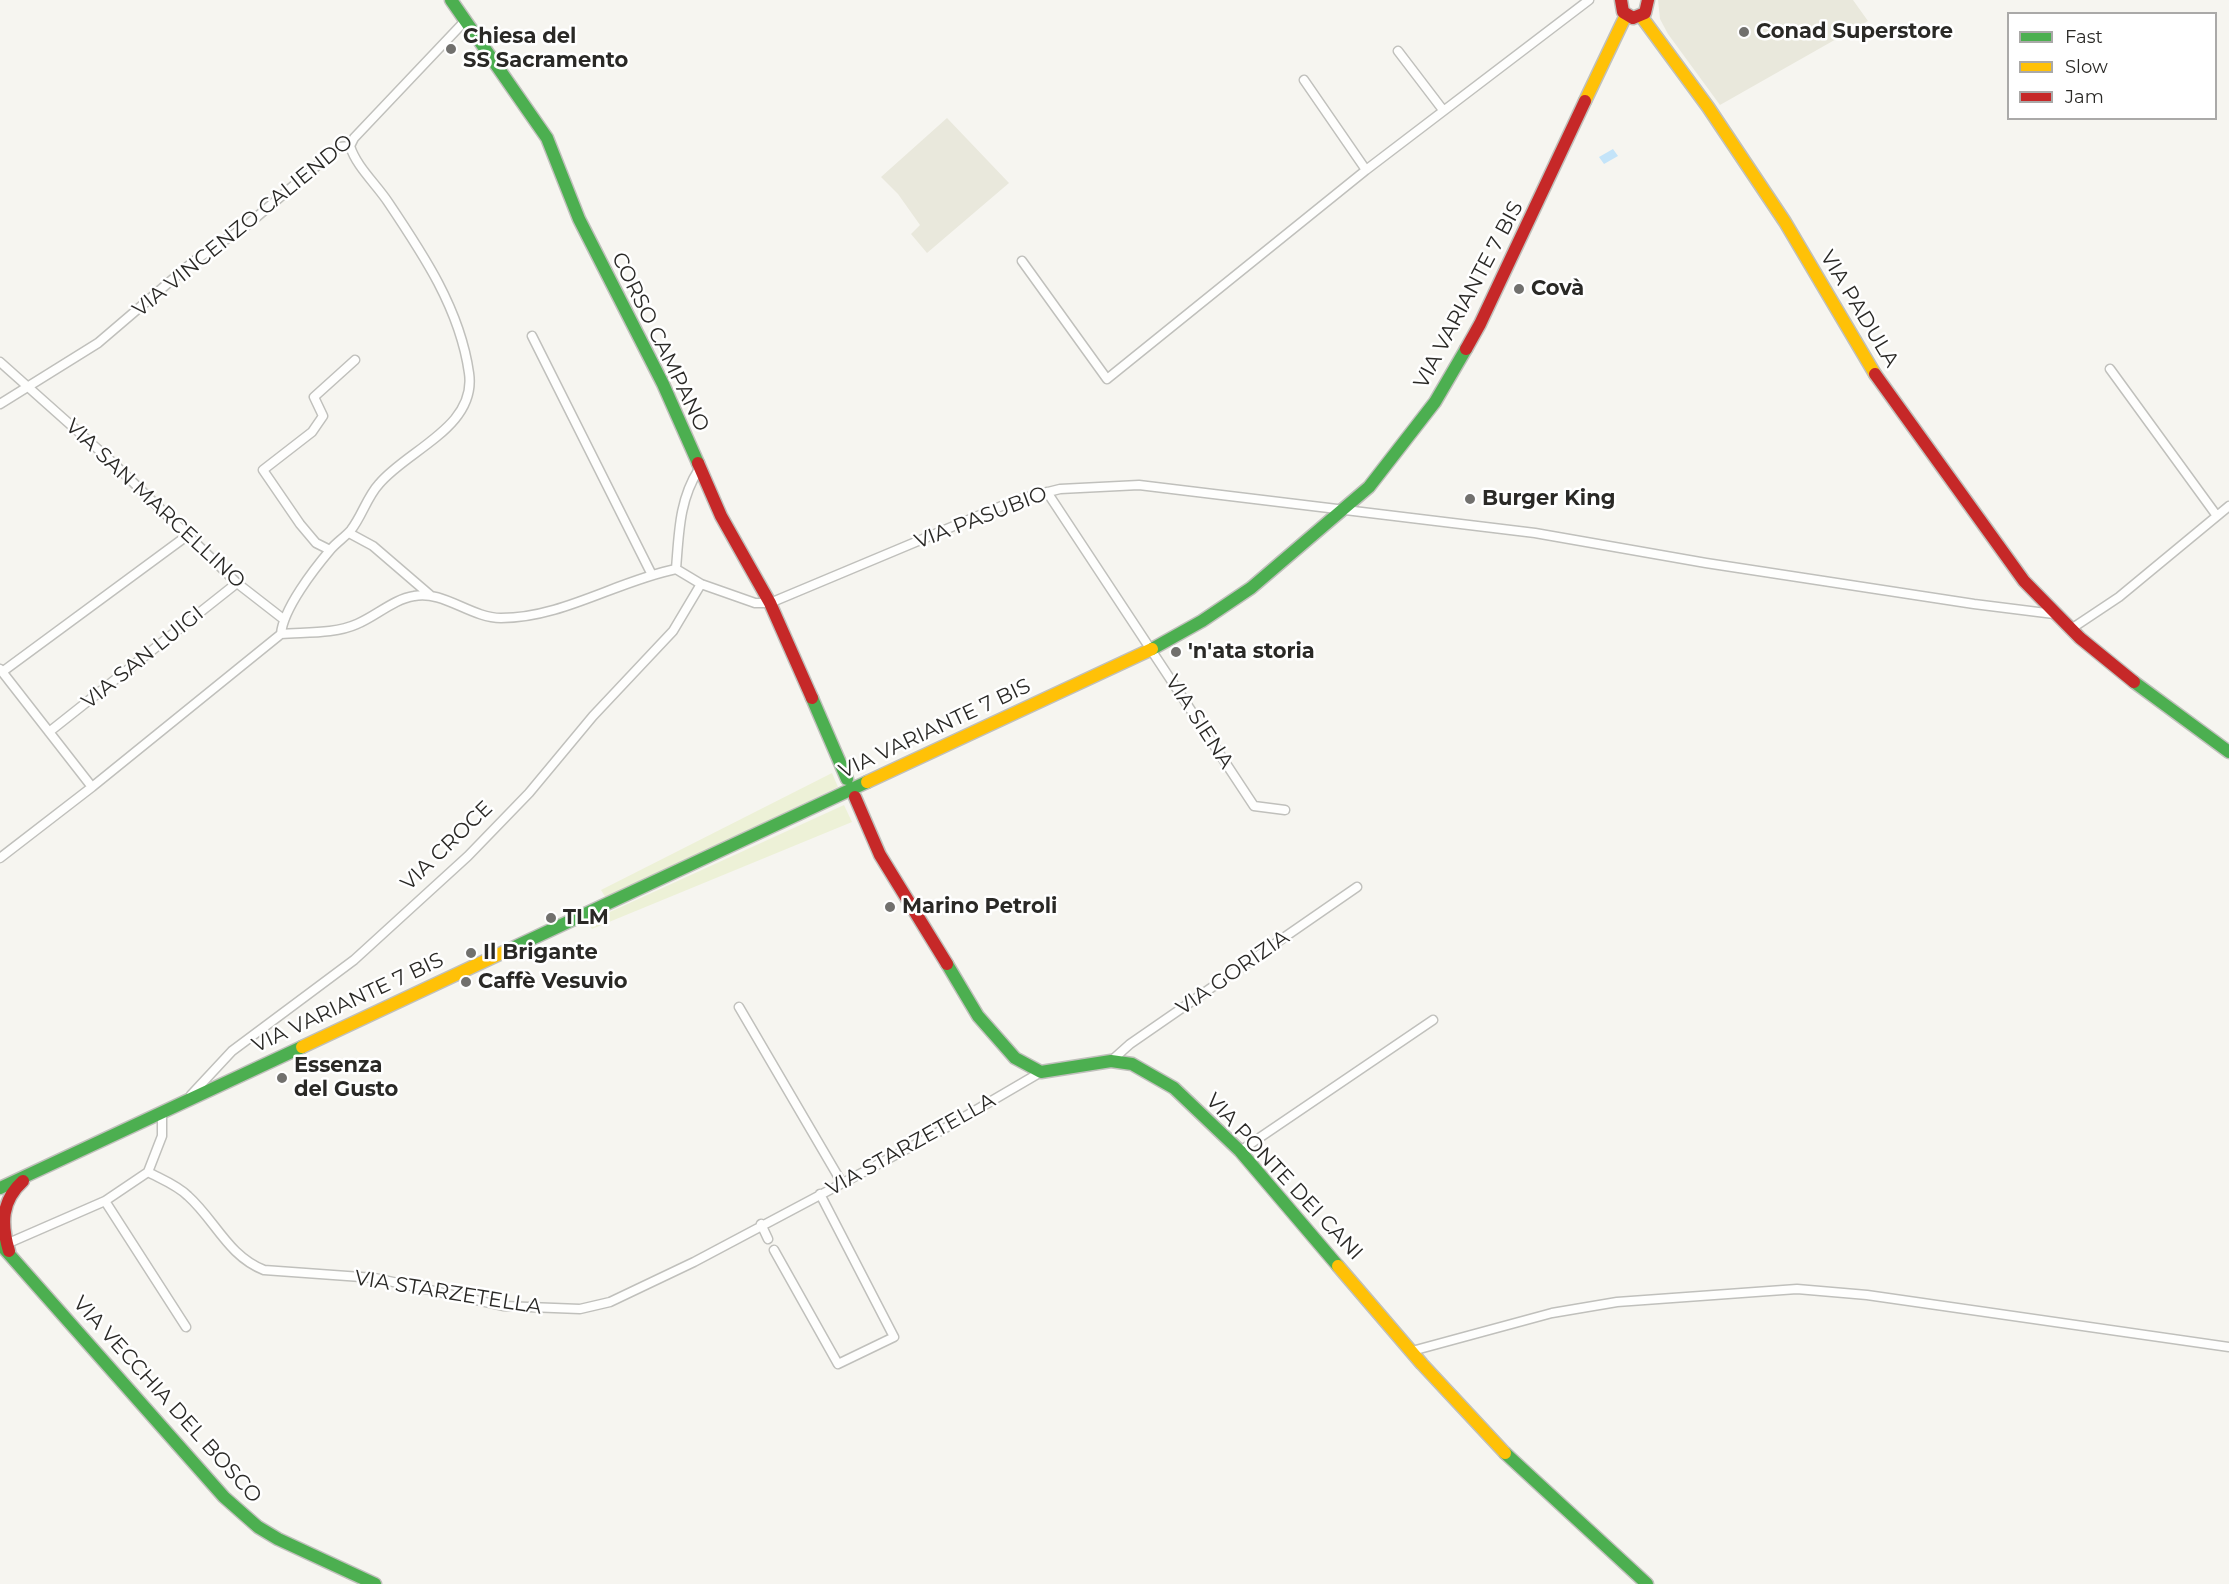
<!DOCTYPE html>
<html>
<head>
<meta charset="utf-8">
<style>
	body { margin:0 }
	#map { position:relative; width:2229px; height:1584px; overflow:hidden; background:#f6f5f0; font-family:Montserrat,sans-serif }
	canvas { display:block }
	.legend { position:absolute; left:2007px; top:12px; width:210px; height:108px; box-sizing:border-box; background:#fff; border:2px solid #aaa9a8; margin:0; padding:8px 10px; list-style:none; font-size:18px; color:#2a2926 }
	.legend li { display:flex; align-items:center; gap:12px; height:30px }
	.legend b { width:30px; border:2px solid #aaa9a8 }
</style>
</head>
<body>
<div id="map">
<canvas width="2229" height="1584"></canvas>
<ul class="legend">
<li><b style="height:8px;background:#4caf50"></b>Fast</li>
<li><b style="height:8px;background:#ffc107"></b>Slow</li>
<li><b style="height:8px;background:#c62828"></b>Jam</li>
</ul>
</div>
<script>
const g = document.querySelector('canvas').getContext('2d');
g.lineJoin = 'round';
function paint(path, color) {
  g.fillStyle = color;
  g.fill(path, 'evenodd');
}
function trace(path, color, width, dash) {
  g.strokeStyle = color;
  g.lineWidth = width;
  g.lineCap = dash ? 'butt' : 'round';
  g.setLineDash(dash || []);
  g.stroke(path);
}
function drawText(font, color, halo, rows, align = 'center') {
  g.font = font + ' Montserrat,sans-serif';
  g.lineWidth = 5;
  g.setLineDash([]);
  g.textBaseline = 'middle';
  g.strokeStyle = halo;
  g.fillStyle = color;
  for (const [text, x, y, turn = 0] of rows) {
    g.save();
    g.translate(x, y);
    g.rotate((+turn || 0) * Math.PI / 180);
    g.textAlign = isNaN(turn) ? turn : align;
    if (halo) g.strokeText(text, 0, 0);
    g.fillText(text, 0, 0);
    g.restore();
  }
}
const built = new Path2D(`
	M1658,0h195l15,21 -148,84 -52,-71 -8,-15z
	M947,118l62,65 -82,70 -16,-19 9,-9 -22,-31 -17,-17z`);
const green = new Path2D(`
	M832,773l6,14 -232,111 -5,-8z
	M844,805l8,17 -260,107 -4,-7z`);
const water = new Path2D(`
	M1613,149l5,7 -14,8 -5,-7z`);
const street = new Path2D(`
	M1398,51l45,59
	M1304,80l62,90
	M350,146l4,-8 110,-116
	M1022,261l85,118 259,-209 223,-170
	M532,336l120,239
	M0,362l110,98 127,123 45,35
	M2110,369l107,147
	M0,404l98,-61 96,-82 52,-35 93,-79 11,-1
	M1047,492l207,314 31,4
	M349,533l24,13 57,49
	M330,550l-14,-7 -16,-19 -37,-54 49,-38 11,-16 -9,-19 41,-37
	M676,569c3,-36 3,-69 23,-100
	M2071,629l48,-32 110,-91
	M281,634c24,-2 54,0 76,-10 19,-8 37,-25 57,-28 29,-6 57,22 87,22 61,0 116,-37 175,-49l25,15 54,19h15l246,-103 44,-11 79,-4 396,48 171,30 268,41 80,10
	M281,634c2,-25 33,-65 50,-85 6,-7 14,-12 20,-19 11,-14 16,-33 28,-46 28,-34 98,-57 90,-111 -9,-64 -46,-119 -81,-171 -12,-18 -32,-36 -38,-56
	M0,669l92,118
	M2,672l186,-137
	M49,732l188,-149
	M0,858l92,-71 189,-153
	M739,1007l103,176
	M1111,1061l19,-17 227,-157
	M191,1095l41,-44 122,-91 114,-104 61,-63 64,-77 80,-85 28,-47
	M162,1114v22l-14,36c13,7 29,13 40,24 27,24 40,60 76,74l111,8 128,28 77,3 30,-7 84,-40 241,-128 106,-62
	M1240,1151l193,-131
	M105,1201l81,126
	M761,1224l7,15
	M4,1245l101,-44 43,-29
	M774,1250l64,114 56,-27 -74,-143
	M1412,1351l140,-38 65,-11 180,-13 70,6 362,52`);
const fast = new Path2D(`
	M451,0l96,138 32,81 84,165 35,79
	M1152,649l50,-28 49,-33 118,-101 66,-85 31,-53
	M2134,682l95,70
	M812,698l35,81
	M506,951l361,-169
	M947,964l31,52 37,42 26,14 70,-11 21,3 42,24 66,63 98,115
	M0,1188l302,-141
	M0,1244l224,253 34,30 20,12 97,45
	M1505,1453l142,131`);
const slow = new Path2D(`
	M1641,16l67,91 77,115 90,152
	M1585,101l41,-86
	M867,782l285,-133
	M302,1047l204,-96
	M1338,1266l84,98 83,89`);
const jam = new Path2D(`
	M1621,0l2,12 10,6 12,-5 3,-13
	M1466,349l14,-25 105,-223
	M1875,374l149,207 56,57 54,44
	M698,463l23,53 49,87 42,95
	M855,797l25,58 67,109
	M9,1251c-8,-27 -8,-50 14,-70`);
const markers = [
	[1744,32,6,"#71706d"],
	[451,49,6,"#71706d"],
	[1519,289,6,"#71706d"],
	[1470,499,6,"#71706d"],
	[1176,652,6,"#71706d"],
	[890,907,6,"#71706d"],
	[551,918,6,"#71706d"],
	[471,953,6,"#71706d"],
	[466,982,6,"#71706d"],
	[282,1078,6,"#71706d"]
];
const poiNames = [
	["Conad Superstore",1756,32],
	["Chiesa del",463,37],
	["SS Sacramento",463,61],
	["Covà",1531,289],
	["Burger King",1482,499],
	["'n'ata storia",1188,652],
	["Marino Petroli",902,907],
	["TLM",563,918],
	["Il Brigante",483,953],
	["Caffè Vesuvio",478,982],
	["Essenza",294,1066],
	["del Gusto",294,1090]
];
const streetNames = [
	["VIA VINCENZO CALIENDO",243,226,-39],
	["VIA VARIANTE 7 BIS",1469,295,-62],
	["VIA PADULA",1859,309,59],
	["CORSO CAMPANO",660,342,64],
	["VIA SAN MARCELLINO",155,504,43],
	["VIA PASUBIO",981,518,-21],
	["VIA SAN LUIGI",143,658,-39],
	["VIA SIENA",1199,722,57],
	["VIA VARIANTE 7 BIS",935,729,-25],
	["VIA CROCE",447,846,-44],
	["VIA GORIZIA",1233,973,-35],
	["VIA VARIANTE 7 BIS",348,1003,-25],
	["VIA STARZETELLA",911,1145,-29],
	["VIA PONTE DEI CANI",1284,1177,47],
	["VIA STARZETELLA",448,1293,9],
	["VIA VECCHIA DEL BOSCO",167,1400,48]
];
paint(built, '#e9e8dc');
paint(green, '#edf1d7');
paint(water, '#c4e4f9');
trace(street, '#c0c0bc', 11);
trace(fast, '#c0c0bc', 15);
trace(slow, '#c0c0bc', 15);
trace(jam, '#c0c0bc', 15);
trace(street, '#fefefd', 8);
trace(fast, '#4caf50', 12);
trace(slow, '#ffc107', 12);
trace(jam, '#c62828', 12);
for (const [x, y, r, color] of markers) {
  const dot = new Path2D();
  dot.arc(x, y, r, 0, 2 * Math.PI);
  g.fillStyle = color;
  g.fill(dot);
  trace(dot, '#fff', 2);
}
drawText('bold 21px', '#2a2926', '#fff', poiNames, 'left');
drawText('21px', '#2a2926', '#fff', streetNames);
</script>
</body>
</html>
